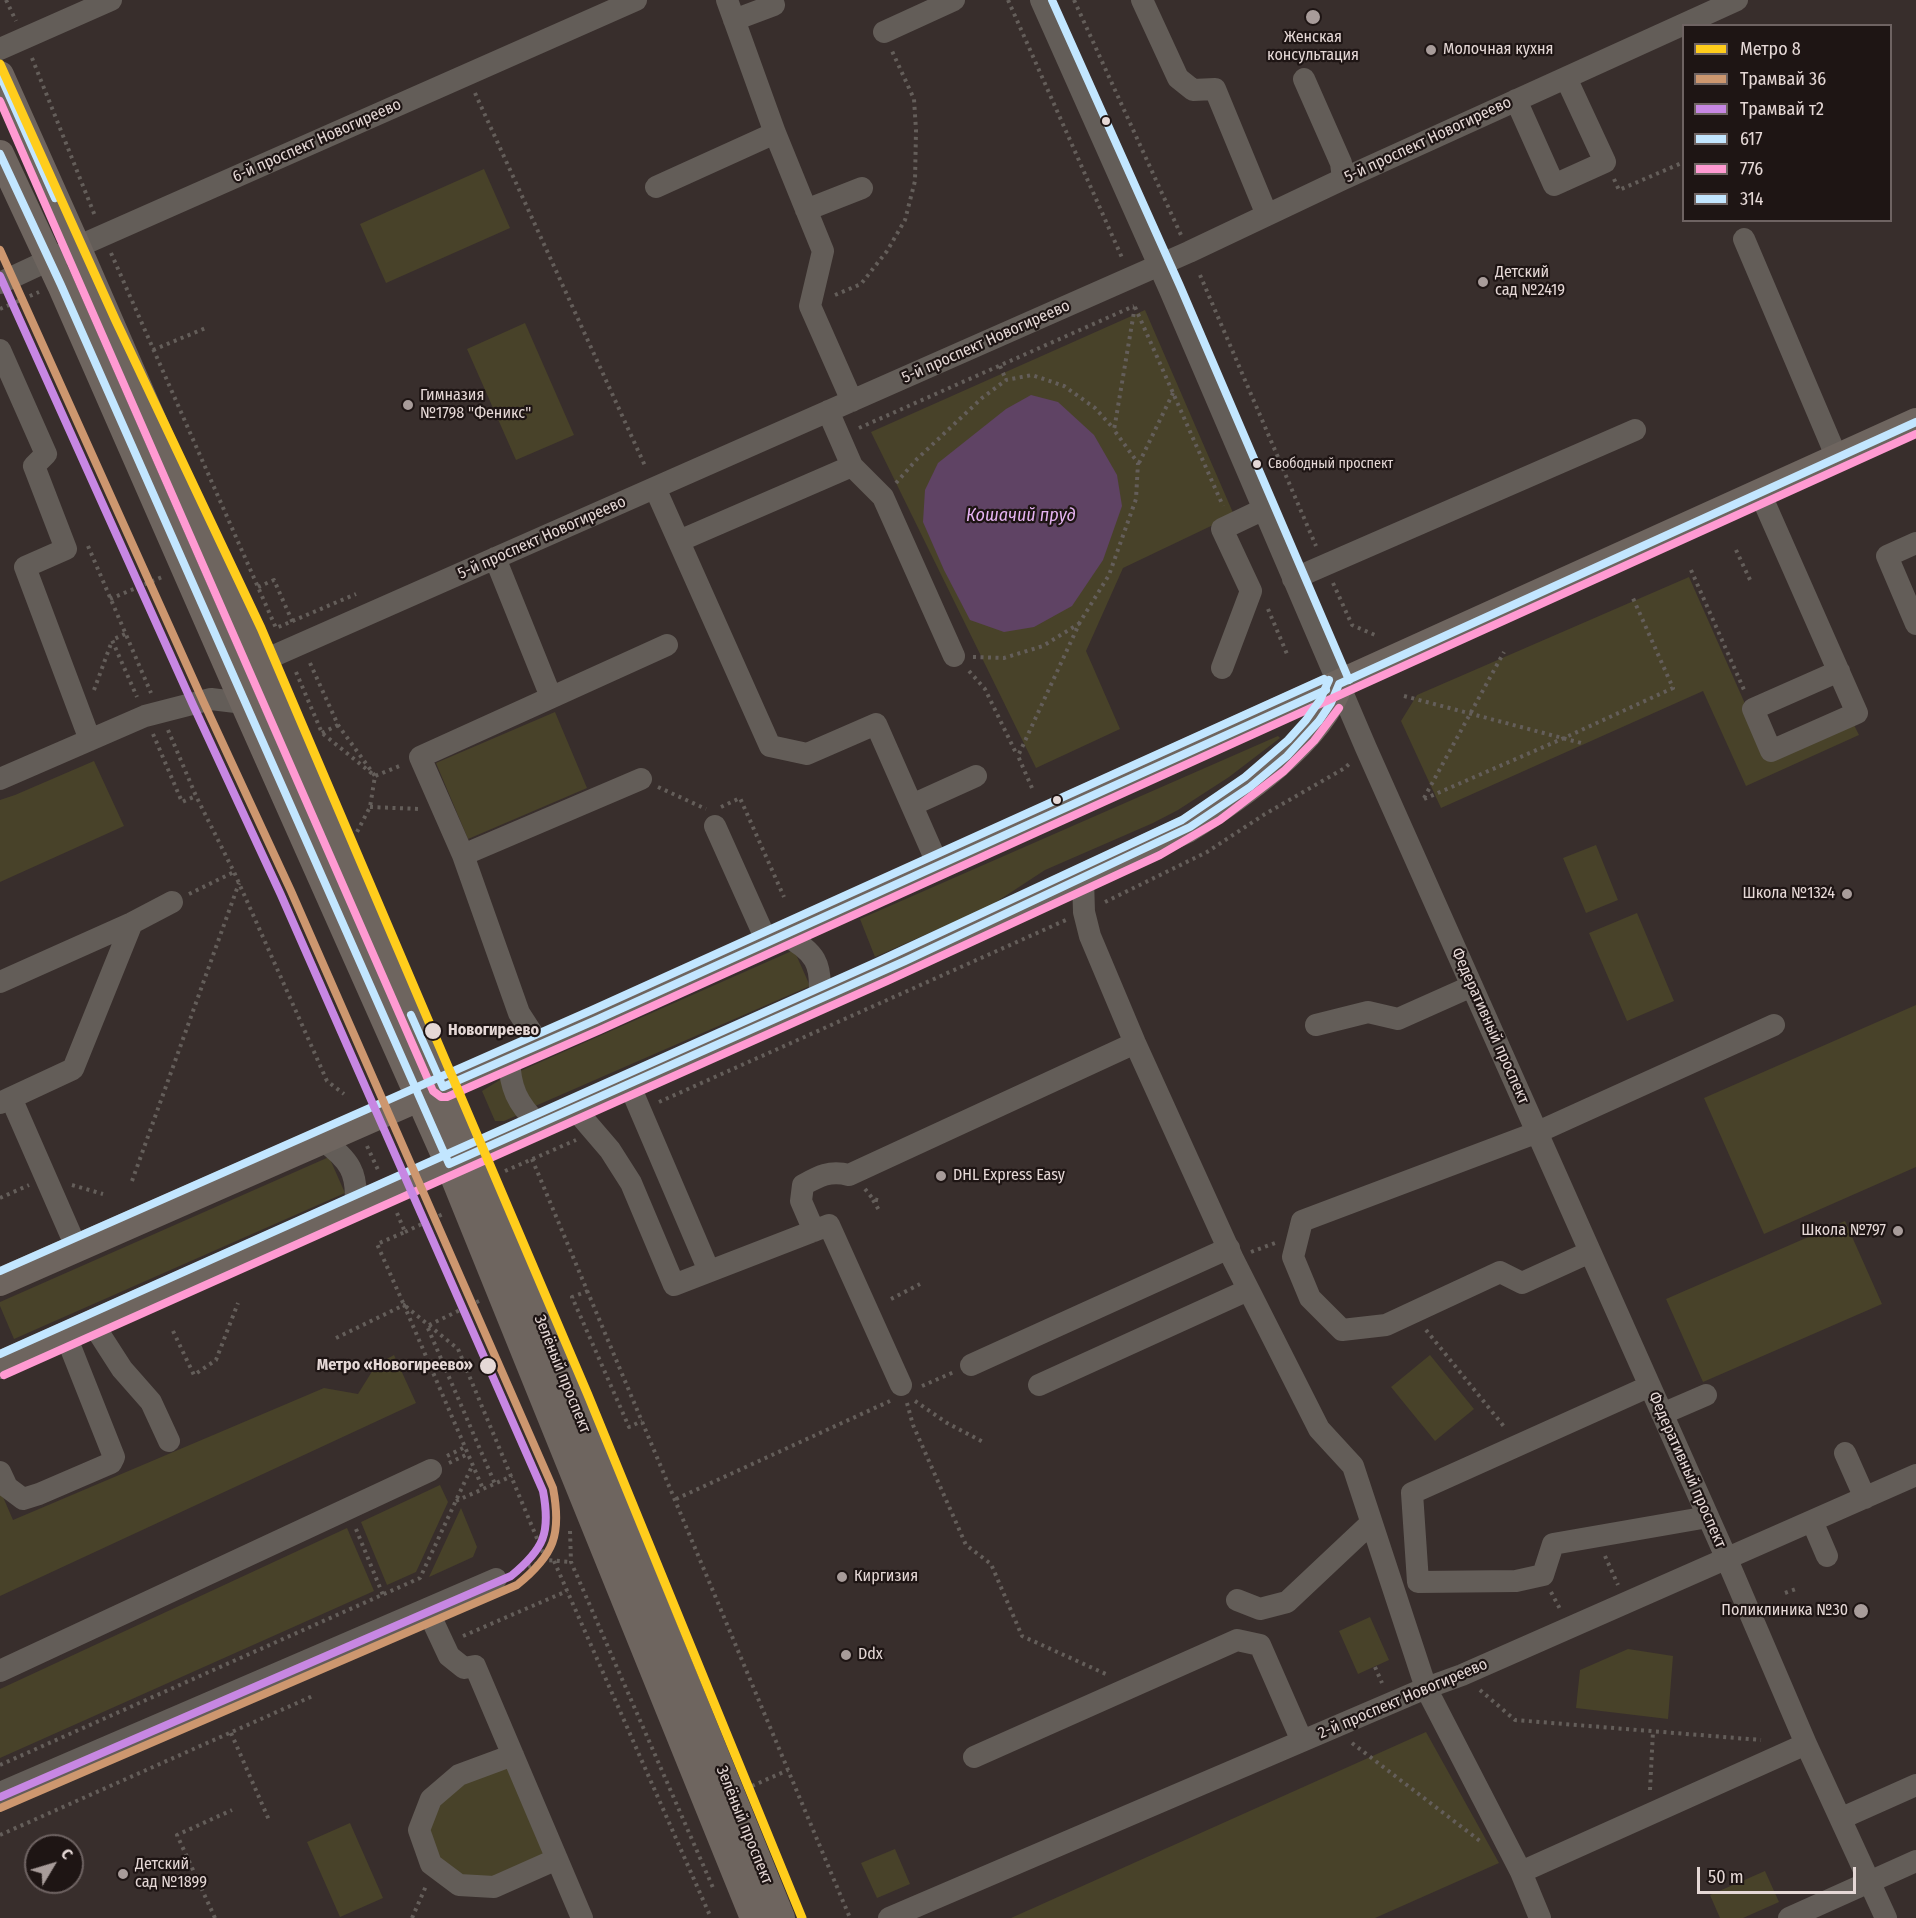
<!DOCTYPE html>
<html>
<head>
<meta charset="utf-8">
<style>
	body { margin:0 }
	#map { position:relative; width:1916px; height:1918px; overflow:hidden; background:#382e2c; font-family:"Fira Sans Condensed",sans-serif }
	canvas { display:block }
	.legend { position:absolute; left:1682px; top:24px; width:210px; height:198px; box-sizing:border-box; background:#1e1514; border:2px solid #6e6362; margin:0; padding:8px 10px; list-style:none; font-size:18px; color:#e5d8d6 }
	.legend li { display:flex; align-items:center; gap:12px; height:30px }
	.legend b { width:30px; border:2px solid #6e6362 }
	.north { position:absolute; left:24px; top:1834px; width:60px; height:60px; box-sizing:border-box; background:#1e1514; border:2px solid #6e6362; border-radius:50%; rotate:52deg; font-size:16px; font-weight:700; line-height:24px; text-align:center; color:#e5d8d6 }
	.north::after { content:''; display:block; margin:auto; width:21px; height:27px; background:#a89c9a; clip-path:polygon(50% 0,100% 100%,50% 72%,0 100%) }
	.scale { position:absolute; left:1697px; top:1867px; width:159px; height:27px; box-sizing:border-box; border:3px solid #e5d8d6; border-top:0; padding-left:8px; font-size:18px; line-height:21px; white-space:nowrap; color:#e5d8d6; -webkit-text-stroke:4px #1e1514; paint-order:stroke }
</style>
</head>
<body>
<div id="map">
<canvas width="1916" height="1918"></canvas>
<ul class="legend">
<li><b style="height:8px;background:#ffcd1c"></b>Метро 8</li>
<li><b style="height:8px;background:#cd976f"></b>Трамвай 36</li>
<li><b style="height:8px;background:#c787e3"></b>Трамвай т2</li>
<li><b style="height:8px;background:#c2e6ff"></b>617</li>
<li><b style="height:8px;background:#ff9ad2"></b>776</li>
<li><b style="height:8px;background:#c2e6ff"></b>314</li>
</ul>
<div class="north">С</div>
<div class="scale">50 m</div>
</div>
<script>
const g = document.querySelector('canvas').getContext('2d');
g.lineJoin = 'round';
function paint(path, color) {
  g.fillStyle = color;
  g.fill(path, 'evenodd');
}
function trace(path, color, width, dash) {
  g.strokeStyle = color;
  g.lineWidth = width;
  g.lineCap = dash ? 'butt' : 'round';
  g.setLineDash(dash || []);
  g.stroke(path);
}
function drawText(font, color, halo, rows, align = 'center') {
  g.font = font + ' "Fira Sans Condensed",sans-serif';
  g.lineWidth = 4.5;
  g.setLineDash([]);
  g.textBaseline = 'middle';
  g.strokeStyle = halo;
  g.fillStyle = color;
  for (const [text, x, y, turn = 0] of rows) {
    g.save();
    g.translate(x, y);
    g.rotate((+turn || 0) * Math.PI / 180);
    g.textAlign = isNaN(turn) ? turn : align;
    if (halo) g.strokeText(text, 0, 0);
    g.fillText(text, 0, 0);
    g.restore();
  }
}
const green = new Path2D(`
	M484,169l26,59 -124,55 -26,-59z
	M1145,310l89,205 -111,53 -37,83 34,78 -84,39 -165,-336z
	M525,323l49,112 -58,25 -49,-111z
	M1689,577l80,181 83,-37 7,14 -113,51 -43,-95 -262,117 -40,-87 16,-26z
	M555,712l32,76 -119,51 -32,-76z
	M1278,736l2,2 -51,39 -51,33 -25,13 -108,47 -55,36 -115,51 -15,-38z
	M94,761l30,65 -124,56v-82l15,-5z
	M1596,845l22,55 -32,13 -23,-55z
	M1637,913l37,88 -47,20 -38,-88z
	M794,950l16,36 -277,121 -15,-35z
	M1916,1005v162l-152,67 -60,-136z
	M503,1078l17,36 -16,7h-9l-13,-30z
	M329,1157l16,36 -331,146 -14,-33v-4z
	M1845,1221l37,83 -179,78 -37,-83z
	M394,1355l22,48 -416,193v-106l13,30 311,-132 34,6 18,-29z
	M1430,1355l44,54 -39,32 -44,-54z
	M440,1485l8,17 -32,70 -29,13 -26,-63z
	M461,1508l16,39 -4,10 -44,20z
	M347,1528l27,63 -374,167v-69z
	M1370,1617l19,43 -31,14 -19,-43z
	M1628,1649l45,7 -5,63 -92,-11 4,-38z
	M1426,1732l73,131 -124,55h-364z
	M510,1761l43,96 -62,24 -28,-1 -28,-20 -10,-31 12,-28 26,-22z
	M350,1823l33,75 -43,19 -33,-75z
	M895,1849l15,35 -33,14 -16,-35z
	M1765,1871l14,31 -36,16h-23l-10,-23z`);
const water = new Path2D(`
	M1031,395l27,7 36,33 23,40 5,31 -19,54 -31,46 -38,21 -30,5 -34,-12 -26,-50 -21,-48 2,-32 13,-27 68,-54z`);
const path = new Path2D(`
	M6,0l10,21
	M1008,0l115,260
	M1074,0l107,235
	M32,58l63,158
	M475,93l171,375
	M1614,179l5,11 65,-28
	M111,253l165,375 80,-34
	M1200,275l116,271
	M835,295l26,-11 26,-33 18,-31 10,-39 1,-51 -2,-31 -22,-48
	M16,302l23,-10
	M1135,307l88,199
	M0,309l9,-4
	M153,350l55,-23
	M1000,366l6,14
	M859,428l275,-122
	M1139,463l34,-70
	M896,483l21,-24 65,-61 24,-18 26,-5 32,11 31,22 19,21
	M88,546l63,147
	M1736,550l15,32
	M1691,570l54,122
	M1333,583l19,42 23,10
	M258,587l16,-7 19,43
	M110,599l52,-22
	M1268,609l19,45
	M125,634l-13,6 25,57
	M973,657l31,1 39,-12 37,-23
	M310,663l28,62 37,51 -5,31 -13,25
	M969,671l16,18 32,66
	M296,672l26,61 53,43 27,-11
	M94,690l18,-49
	M1404,696l181,48
	M168,730l28,66 38,76 93,209 17,13
	M322,733l16,-8
	M153,734l29,68 14,-6
	M658,787l48,22
	M1032,788l-14,-32 62,-134 29,-47 27,-76 2,-36 -24,-33 21,-124
	M1424,798l80,-146
	M1424,799l140,-61 109,-50 -41,-92
	M370,807l50,2
	M721,807l19,-9 44,99
	M189,894l45,-22
	M1105,902l102,-50 58,-38 80,-46 6,-6
	M659,1102l407,-182
	M367,1146l12,26
	M532,1159l318,759
	M505,1171l71,-31
	M132,1181l107,-298
	M72,1185l31,9
	M865,1189l8,10 8,2
	M0,1198l29,-13
	M873,1200l7,12
	M397,1213l8,19 -28,12 27,61 54,44 88,211
	M405,1232l38,-18
	M1251,1252l24,-9
	M588,1291l-16,6 57,130 13,-6
	M891,1299l29,-15
	M479,1301l-52,25 68,158
	M1426,1330l80,99
	M173,1331l21,44 22,-15 22,-57
	M336,1338l68,-33 79,184
	M922,1386l32,-14
	M915,1401l32,22 38,20
	M907,1403l6,22 53,120 25,19 31,72 86,39
	M447,1456l18,-9
	M449,1463l19,-9
	M676,1499l214,-98
	M456,1501l56,-25
	M356,1529l27,66
	M570,1531l1,31 143,328
	M1605,1556l13,29
	M554,1561l157,357
	M514,1572l32,-12 25,2
	M1551,1592l9,17
	M1785,1593l11,-4
	M463,1636l104,-45
	M1375,1667l7,16
	M1480,1690l35,30 246,20
	M231,1733l38,87
	M1352,1743l128,98
	M0,1765l420,-187 53,-114
	M752,1786l36,-16
	M1650,1790l3,-59
	M0,1835l315,-140
	M215,1918l-38,-83 55,-25
	M412,1918l14,-32`);
const minor = new Path2D(`
	M727,0l48,133 48,118 -13,55 42,95
	M1041,0l129,290 196,458 356,800 84,196 80,174
	M1142,0l36,78 15,12 22,-1 52,126
	M734,20l40,-15
	M884,32l70,-32
	M0,49l111,-49
	M1304,79l37,84 2,16
	M1516,100l38,85 51,-23 -39,-84
	M656,187l119,-54
	M806,210l56,-22
	M1744,239l93,219
	M0,283l77,-36 559,-247
	M0,350l46,104 -12,12 32,83 -41,18 65,173
	M828,411l24,55 31,31 71,159
	M655,488l115,258 37,8 69,-30 62,141
	M1760,493l97,220 -86,38 -18,-42 86,-38
	M679,541l173,-75
	M1916,543l-29,13 29,68
	M495,558l56,139
	M1293,579l342,-149
	M1222,668l29,-77 -29,-62 42,-20
	M244,669l945,-417 154,-73 394,-179
	M0,779l145,-63 66,-17 33,4
	M641,779l-178,76 -43,-98 247,-112
	M912,805l64,-29
	M715,826l52,116
	M463,855l56,158 20,31
	M1083,879l1,33 6,24 45,107 98,216 86,170 34,37 73,222 95,184
	M784,935c31,16 39,29 35,64
	M0,982l132,-59 40,-21
	M1316,1025l52,-13 30,7 74,-33
	M509,1058c1,30 8,45 29,66
	M629,1084l80,187
	M11,1098l66,151
	M0,1103l73,-34 59,-146
	M574,1108l36,42 21,33 43,102 155,-60 72,160
	M322,1140c27,19 37,33 33,67
	M814,1231l-13,-30 2,-16c16,-9 27,-15 46,-10l286,-132
	M1590,1252l-68,31 -22,-11 -114,53 -44,5 -32,-32 -17,-41 9,-36 236,-89 236,-107
	M93,1324l29,45 29,33 18,39
	M971,1365l258,-117
	M1039,1385l209,-95
	M1650,1386l-238,107 6,89 98,-1 27,-6 10,-31 155,-27
	M1662,1414l44,-19
	M1845,1453l20,45
	M0,1472l7,15 16,12 16,-5 72,-31 3,-6 -48,-121
	M1812,1521l15,35
	M1237,1600l23,9 27,-7 84,-79
	M427,1609l22,47 15,12 11,-2 107,252
	M0,1671l431,-201
	M513,1755l-54,20 -28,24 -12,31 12,34 28,21 35,2 63,-28
	M974,1757l263,-117 23,5 42,96
	M0,1793l496,-214
	M1842,1818l74,-33
	M889,1918l537,-230 36,-13 454,-200
	M1540,1918l-19,-46 285,-128
	M1789,1918l127,-57`);
const major = new Path2D(`
	M0,75l77,172 395,907 309,764
	M0,154l61,131 183,418 205,461 305,754
	M0,1282l596,-262 1320,-598
	M0,1365l883,-394 304,-142c49,-30 134,-88 152,-145`);
const bus1 = new Path2D(`
	M0,75l55,123
	M0,154l61,131 388,879 456,-203 285,-134 60,-40 37,-31 32,-35 12,-18 8,-19 577,-262
	M411,1015l32,72 153,-67 730,-330`);
const bus2 = new Path2D(`
	M0,101l433,990 8,6h6l153,-67 1316,-596
	M4,1375l883,-394 273,-126 60,-35 64,-49 30,-30 25,-33`);
const bus3 = new Path2D(`
	M1052,0l128,286 169,394
	M0,1271l592,-261 732,-331
	M0,1354l879,-393 303,-141 63,-43 43,-37 18,-20 14,-20 9,-20`);
const tram1 = new Path2D(`
	M0,250l203,451 88,190 262,597c9,47 1,67 -36,97l-517,223`);
const tram2 = new Path2D(`
	M0,276l193,429 88,190 262,596c8,42 1,58 -32,85l-511,221`);
const metro1 = new Path2D(`
	M0,64l115,255 146,309 327,767 214,523`);
const markers = [
	[1313,17,8,"#a89c9a"],
	[1431,50,6,"#a89c9a"],
	[1106,121,5,"#e5d8d6"],
	[1483,282,6,"#a89c9a"],
	[408,405,6,"#a89c9a"],
	[1257,464,5,"#e5d8d6"],
	[1057,800,5,"#e5d8d6"],
	[1847,894,6,"#a89c9a"],
	[433,1031,9,"#e5d8d6"],
	[941,1176,6,"#a89c9a"],
	[1898,1231,6,"#a89c9a"],
	[488,1366,9,"#e5d8d6"],
	[842,1577,6,"#a89c9a"],
	[1861,1611,8,"#a89c9a"],
	[846,1655,6,"#a89c9a"],
	[123,1874,6,"#a89c9a"]
];
const busNames = [
	["Свободный проспект",1268,464]
];
const poiNames = [
	["Женская",1313,38,"center"],
	["консультация",1313,56,"center"],
	["Молочная кухня",1443,50],
	["Детский",1495,273],
	["сад №2419",1495,291],
	["Гимназия",420,396],
	["№1798 \"Феникс\"",420,414],
	["Школа №1324",1835,894,"right"],
	["DHL Express Easy",953,1176],
	["Школа №797",1886,1231,"right"],
	["Киргизия",854,1577],
	["Поликлиника №30",1848,1611,"right"],
	["Ddx",858,1655],
	["Детский",135,1865],
	["сад №1899",135,1883]
];
const streetNames = [
	["5-й проспект Новогиреево",1428,140,-25],
	["6-й проспект Новогиреево",317,141,-24],
	["5-й проспект Новогиреево",986,342,-24],
	["5-й проспект Новогиреево",542,538,-24],
	["Федеративный проспект",1490,1026,66],
	["Зелёный проспект",562,1374,68],
	["Федеративный проспект",1687,1470,66],
	["2-й проспект Новогиреево",1403,1699,-23],
	["Зелёный проспект",744,1825,68]
];
const stopNames = [
	["Новогиреево",448,1031],
	["Метро «Новогиреево»",473,1366,"right"]
];
const waterNames = [
	["Кошачий пруд",1021,516]
];
paint(green, '#484229');
paint(water, '#5f4364');
trace(path, '#645e5a', 4, [3, 4.5]);
trace(minor, '#635d58', 22);
trace(major, '#6e655f', 28);
trace(bus1, '#c2e6ff', 8);
trace(bus2, '#ff9ad2', 8);
trace(bus3, '#c2e6ff', 8);
trace(tram1, '#cd976f', 8);
trace(tram2, '#c787e3', 8);
trace(metro1, '#ffcd1c', 9);
for (const [x, y, r, color] of markers) {
  const dot = new Path2D();
  dot.arc(x, y, r, 0, 2 * Math.PI);
  g.fillStyle = color;
  g.fill(dot);
  trace(dot, '#1e1514', 2);
}
drawText('14px', '#e5d8d6', '#1e1514', busNames, 'left');
drawText('16px', '#e5d8d6', '#1e1514', poiNames, 'left');
drawText('16px', '#e5d8d6', '#1e1514', streetNames);
drawText('bold 16px', '#e5d8d6', '#1e1514', stopNames, 'left');
drawText('italic 18px', '#e5b3f1', '#1e1514', waterNames);
</script>
</body>
</html>
